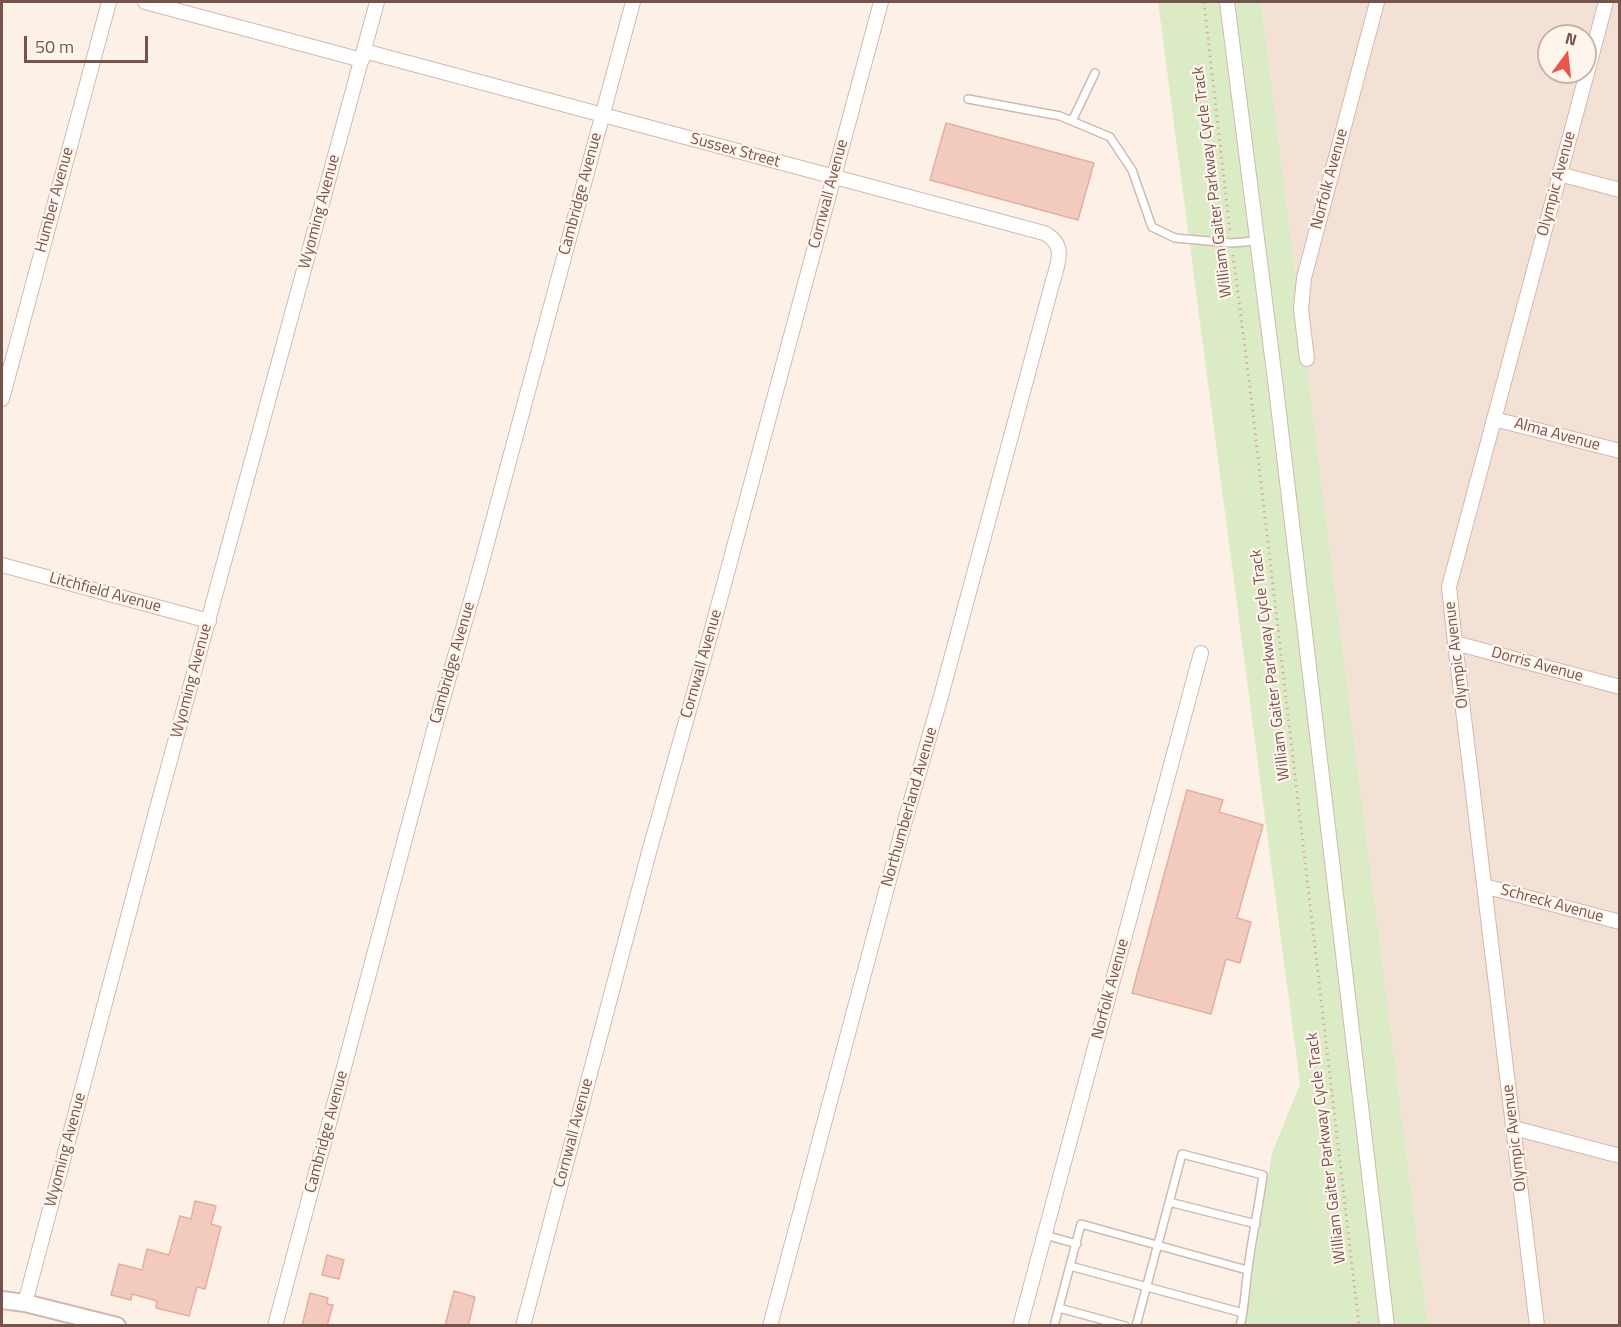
<!DOCTYPE html>
<html>
<head>
<meta charset="utf-8">
<style>
	body { margin:0 }
	#map { position:relative; width:1621px; height:1327px; overflow:hidden; background:#fdf1e7; font-family:"Titillium Web",sans-serif }
	canvas { display:block }
	.frame { position:absolute; inset:0; border:3px solid #77544b; pointer-events:none }
	.north { position:absolute; left:1537px; top:24px; width:60px; height:60px; box-sizing:border-box; background:#fff5ed; border:2px solid #c9b5ac; border-radius:50%; rotate:15deg; font-size:16px; font-weight:700; line-height:24px; text-align:center; color:#77544b }
	.north::after { content:''; display:block; margin:auto; width:21px; height:27px; background:#e7564b; clip-path:polygon(50% 0,100% 100%,50% 72%,0 100%) }
	.scale { position:absolute; left:24px; top:36px; width:124px; height:27px; box-sizing:border-box; border:3px solid #77544b; border-top:0; padding-left:8px; font-size:18px; line-height:21px; white-space:nowrap; color:#77544b; -webkit-text-stroke:4px #fff5ed; paint-order:stroke }
</style>
</head>
<body>
<div id="map">
<canvas width="1621" height="1327"></canvas>
<div class="frame"></div>
<div class="north">N</div>
<div class="scale">50 m</div>
</div>
<script>
const g = document.querySelector('canvas').getContext('2d');
g.lineJoin = 'round';
function paint(path, color) {
  g.fillStyle = color;
  g.fill(path, 'evenodd');
}
function trace(path, color, width, dash) {
  g.strokeStyle = color;
  g.lineWidth = width;
  g.lineCap = dash ? 'butt' : 'round';
  g.setLineDash(dash || []);
  g.stroke(path);
}
function drawText(font, color, halo, rows, align = 'center') {
  g.font = font + ' "Titillium Web",sans-serif';
  g.lineWidth = 4.5;
  g.setLineDash([]);
  g.textBaseline = 'middle';
  g.strokeStyle = halo;
  g.fillStyle = color;
  for (const [text, x, y, turn = 0] of rows) {
    g.save();
    g.translate(x, y);
    g.rotate((+turn || 0) * Math.PI / 180);
    g.textAlign = isNaN(turn) ? turn : align;
    if (halo) g.strokeText(text, 0, 0);
    g.fillText(text, 0, 0);
    g.restore();
  }
}
const residential = new Path2D(`
	M1261,2h358v1323h-191zM1549,36h36v36h-36z`);
const green = new Path2D(`
	M1158,2h103l167,1323h-184l28,-172 28,-69z`);
const building = new Path2D(`
	M946,123l148,40 -16,57 -148,-40z
	M1187,790l36,10 -4,12 44,13 -26,93 14,4 -11,41 -14,-4 -15,55 -79,-21z
	M195,1201l21,5 -5,18 10,3 -16,62 -8,-2 -8,29 -33,-8 1,-7 -25,-7 -1,6 -20,-5 8,-31 23,6 5,-21 22,6 11,-39 11,3z
	M327,1255l17,5 -5,19 -17,-4z
	M454,1291l21,6 -7,29h-23z
	M310,1293l18,5 -1,6 6,1 -6,21h-25z`);
const path = new Path2D(`
	M1204,2l26,231
	M1233,255l17,133 109,938`);
const service = new Path2D(`
	M968,99l92,17 50,21 22,33 20,57 23,11 56,5 26,-2
	M1072,121l23,-48
	M1169,1202l87,22
	M1045,1235l32,9
	M1070,1266l173,47
	M1059,1308l66,18
	M1054,1326l27,-102 166,46
	M1136,1326l46,-172 81,21c-4,31 -11,62 -15,94 -3,19 -3,38 -8,57`);
const minor = new Path2D(`
	M145,2l217,58
	M1227,2l49,386 111,938
	M364,51l680,182c25,12 12,34 7,55l-110,408 -40,139 -131,491
	M1559,174l61,16
	M1307,359l-6,-50 3,-31 73,-276
	M2,399l107,-397
	M1494,419l126,32
	M2,565l207,56
	M1455,643l165,44
	M1484,886l136,36
	M1514,1128l106,28
	M25,1303l132,-495 220,-806
	M275,1326l159,-596 44,-154 155,-574
	M523,1326l126,-474 61,-216 171,-634
	M1020,1326l181,-673
	M1537,1326l-82,-683 -6,-56 157,-585`);
const tertiary = new Path2D(`
	M2,1300l23,3 92,23`);
const streetNames = [
	["Sussex Street",735,151,15],
	["Norfolk Avenue",1330,179,-75],
	["William Gaiter Parkway Cycle Track",1213,182,-97],
	["Olympic Avenue",1557,184,-75],
	["Cambridge Avenue",581,194,-75],
	["Cornwall Avenue",829,194,-75],
	["Humber Avenue",55,200,-75],
	["Wyoming Avenue",320,212,-75],
	["Alma Avenue",1557,435,15],
	["Litchfield Avenue",105,593,15],
	["Olympic Avenue",1457,655,-97],
	["Cambridge Avenue",453,663,-74],
	["Cornwall Avenue",702,664,-74],
	["William Gaiter Parkway Cycle Track",1271,665,-97],
	["Dorris Avenue",1537,665,15],
	["Wyoming Avenue",192,681,-75],
	["Northumberland Avenue",910,807,-74],
	["Schreck Avenue",1552,904,15],
	["Norfolk Avenue",1111,989,-75],
	["Cambridge Avenue",327,1132,-75],
	["Cornwall Avenue",574,1133,-75],
	["Olympic Avenue",1515,1138,-97],
	["William Gaiter Parkway Cycle Track",1327,1148,-97],
	["Wyoming Avenue",66,1150,-75]
];
paint(residential, '#f4e1d5');
paint(green, '#daebc5');
paint(building, '#f2cbbe');
trace(building, '#e5ae9e', 1.5);
trace(service, '#d1b9af', 10);
trace(minor, '#d1b9af', 16);
trace(tertiary, '#d1b9af', 20);
trace(path, '#d8aea1', 3, [1.5, 4.5]);
trace(service, '#fff', 7);
trace(minor, '#fff', 14);
trace(tertiary, '#fff', 16);
drawText('16px', '#77544b', '#fff5ed', streetNames);
</script>
</body>
</html>
